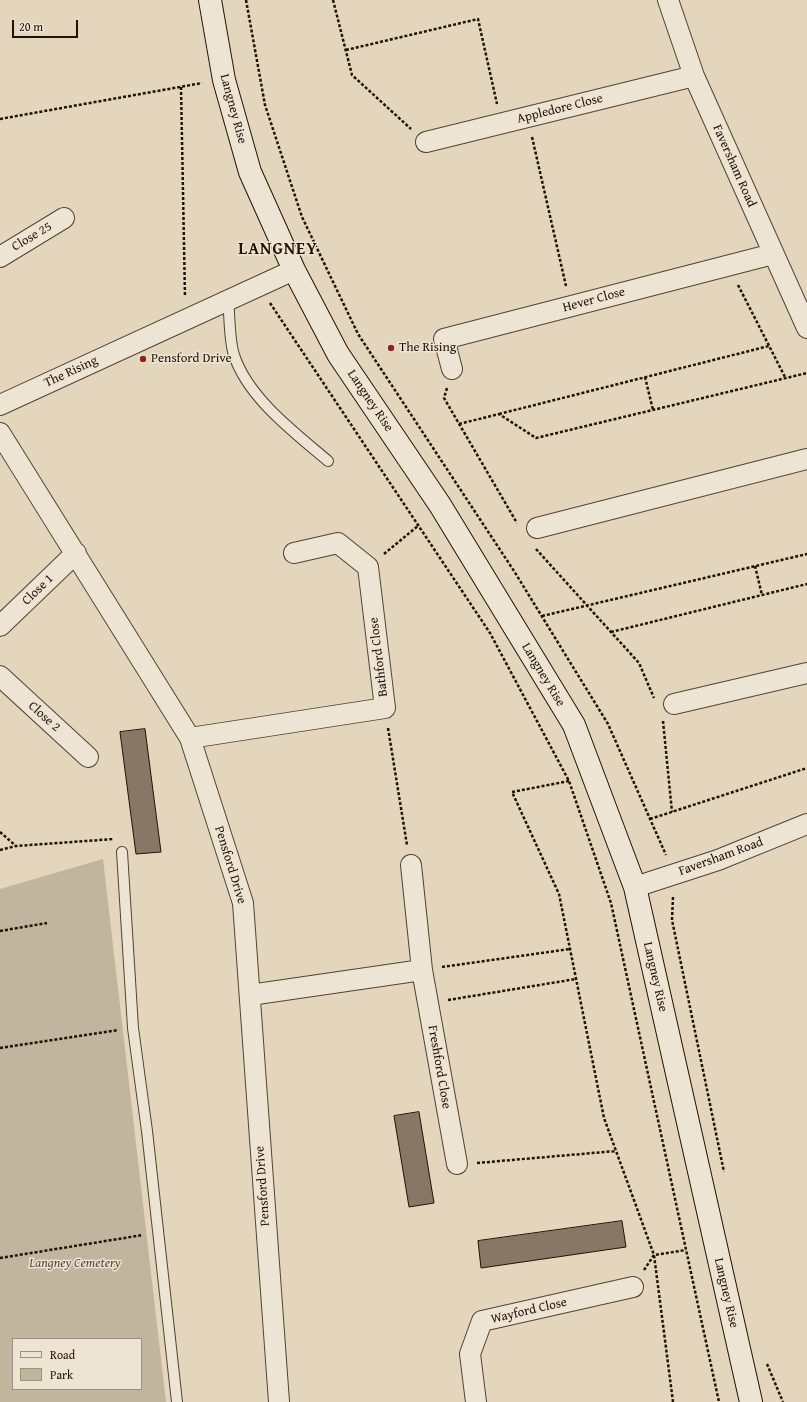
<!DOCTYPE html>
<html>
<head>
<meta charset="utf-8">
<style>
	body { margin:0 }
	#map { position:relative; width:807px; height:1402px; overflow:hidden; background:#e3d6bd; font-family:"Gentium Book Plus",serif }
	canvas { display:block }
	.legend { position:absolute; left:12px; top:1338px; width:130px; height:52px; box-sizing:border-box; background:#ede4d4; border:1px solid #9c9080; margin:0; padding:5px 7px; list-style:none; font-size:12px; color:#221203 }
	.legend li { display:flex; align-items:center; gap:8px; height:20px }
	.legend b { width:20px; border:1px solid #9c9080 }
	.scale { position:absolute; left:12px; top:20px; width:66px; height:18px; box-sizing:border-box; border:2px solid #221203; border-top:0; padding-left:5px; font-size:12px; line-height:14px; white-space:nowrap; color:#221203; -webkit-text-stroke:3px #ede4d4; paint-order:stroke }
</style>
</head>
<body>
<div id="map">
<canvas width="807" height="1402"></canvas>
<ul class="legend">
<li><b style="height:5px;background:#ede4d4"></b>Road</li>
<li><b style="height:11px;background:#c2b59d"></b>Park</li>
</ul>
<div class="scale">20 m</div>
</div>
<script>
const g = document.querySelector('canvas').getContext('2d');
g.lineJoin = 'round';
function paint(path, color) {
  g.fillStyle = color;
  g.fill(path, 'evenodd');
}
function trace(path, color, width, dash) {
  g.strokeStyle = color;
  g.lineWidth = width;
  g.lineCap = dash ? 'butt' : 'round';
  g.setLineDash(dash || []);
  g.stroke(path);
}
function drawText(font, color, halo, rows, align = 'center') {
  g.font = font + ' "Gentium Book Plus",serif';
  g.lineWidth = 3;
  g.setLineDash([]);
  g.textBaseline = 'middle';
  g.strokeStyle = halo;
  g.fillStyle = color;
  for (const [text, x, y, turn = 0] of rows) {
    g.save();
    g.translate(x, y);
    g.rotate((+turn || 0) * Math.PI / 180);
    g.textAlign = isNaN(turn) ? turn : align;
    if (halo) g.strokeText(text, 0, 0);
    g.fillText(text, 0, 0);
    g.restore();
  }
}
const green = new Path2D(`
	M103,859l63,543h-166v-513zM13,1339h128v50h-128z`);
const building = new Path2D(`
	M145,729l16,123 -25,2 -16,-122z
	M419,1112l15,91 -25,4 -15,-91z
	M622,1221l4,26 -145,21 -3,-27z`);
const path = new Path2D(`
	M246,0l19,105 37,112 56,117 156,237 94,153 58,131
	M333,0l19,75 59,54
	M346,50l132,-31 19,85
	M181,87l4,210
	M0,119l202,-36
	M532,137l34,149
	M738,285l48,94
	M270,303l220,330 79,148 42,122 108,499
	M645,377l8,33
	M447,388l-3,10 73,125
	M499,414l270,-68
	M459,424l40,-10 37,24 271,-65
	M536,549l103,114 15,35
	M384,554l35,-29
	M755,566l7,29
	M542,616l265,-62
	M611,632l196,-48
	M663,721l9,91
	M388,728l19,117
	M569,781l-57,11 47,102 45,224 50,137 19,147
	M650,819l157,-51
	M0,832l16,14
	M0,850l16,-4 98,-7
	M673,897l-1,23 52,252
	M0,931l47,-8
	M442,967l128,-18
	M448,1000l128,-21
	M0,1048l118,-18
	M477,1163l139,-12
	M0,1258l143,-23
	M644,1270l10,-15 32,-5
	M767,1364l16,38`);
const lane = new Path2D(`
	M228,301c2,15 1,39 6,54 14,43 61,78 94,106
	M122,852l11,176 14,103 30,271`);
const street = new Path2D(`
	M668,0l26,76 113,252
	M426,142l268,-66
	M0,257l64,-39
	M452,369l-8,-30 329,-85
	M0,405l294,-135
	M0,433l190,305 53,165 36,499
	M537,528l270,-69
	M0,626l76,-73
	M0,676l88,81
	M674,704l133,-31
	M190,738l195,-30 -17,-141 -30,-24 -44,10
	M411,865l11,105 35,194
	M635,887l83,-27 89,-36
	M250,995l172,-25
	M476,1402l-6,-48 12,-33 151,-34`);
const secondary = new Path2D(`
	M210,0l14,80 26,92 44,98 44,84 102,151 134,220 61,162 116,515`);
const markers = [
	[391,348,4,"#8f2418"],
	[143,359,4,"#8f2418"]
];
const streetNames = [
	["Langney Rise",233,109,75],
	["Appledore Close",560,109,-14],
	["Faversham Road",734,166,66],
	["Close 25",32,237,-31],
	["Hever Close",594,300,-15],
	["The Rising",71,372,-25],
	["Langney Rise",370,401,56],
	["Close 1",38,590,-44],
	["Bathford Close",379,657,-97],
	["Langney Rise",543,675,59],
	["Close 2",44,717,42],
	["Faversham Road",721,857,-20],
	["Pensford Drive",230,865,73],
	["Langney Rise",655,977,77],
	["Freshford Close",439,1067,80],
	["Pensford Drive",263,1186,-94],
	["Langney Rise",726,1293,77],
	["Wayford Close",529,1311,-13]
];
const poiNames = [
	["The Rising",399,348],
	["Pensford Drive",151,359]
];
const parkNames = [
	["Langney Cemetery",75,1264]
];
const districtNames = [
	["LANGNEY",278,250]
];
paint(green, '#c2b59d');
paint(building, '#867864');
trace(building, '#221203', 1);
trace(lane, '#524332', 12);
trace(street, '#524332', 22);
trace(secondary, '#221203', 24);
trace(path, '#221203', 2.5, [3, 2]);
trace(lane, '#ede4d4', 10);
trace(street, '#ede4d4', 20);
trace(secondary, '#ede4d4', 22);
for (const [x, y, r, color] of markers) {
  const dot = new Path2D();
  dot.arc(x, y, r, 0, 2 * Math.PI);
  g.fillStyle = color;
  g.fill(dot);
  trace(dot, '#ede4d4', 1.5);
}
drawText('13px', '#221203', '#ede4d4', streetNames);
drawText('13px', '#221203', '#ede4d4', poiNames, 'left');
drawText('italic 13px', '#5a4b39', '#ede4d4', parkNames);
g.letterSpacing = '1px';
drawText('bold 17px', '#221203', '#ede4d4', districtNames);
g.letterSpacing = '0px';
</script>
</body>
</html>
